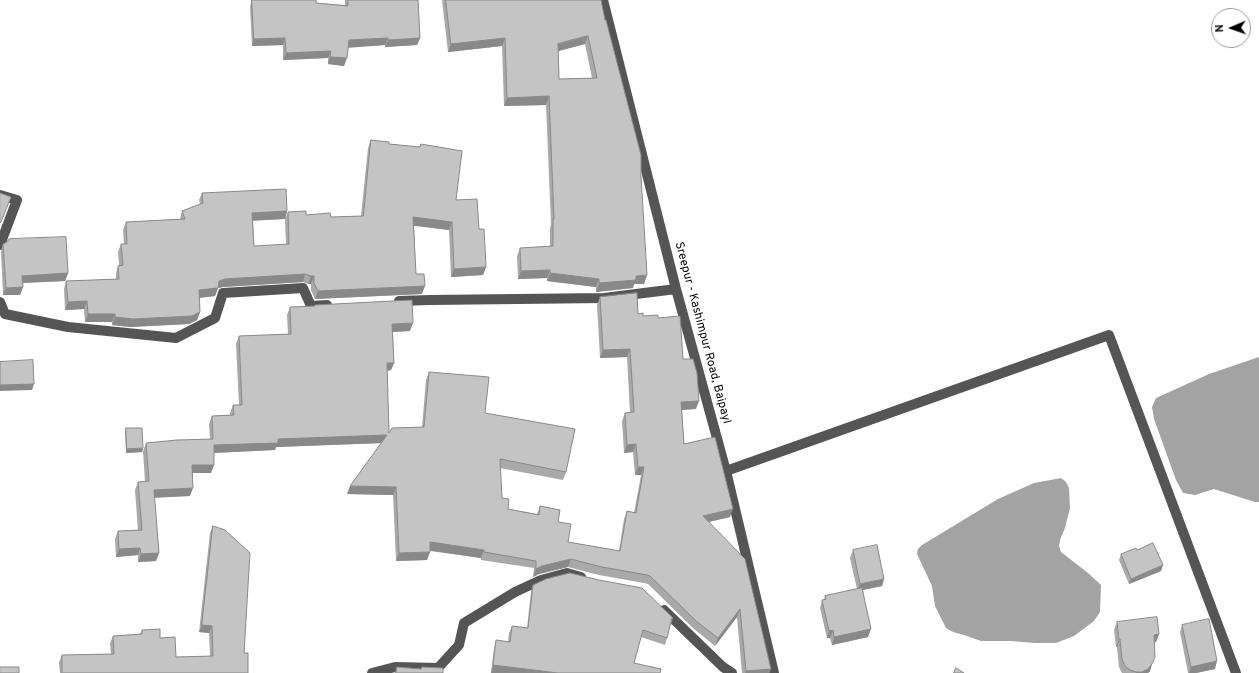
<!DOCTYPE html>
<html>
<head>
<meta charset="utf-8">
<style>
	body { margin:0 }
	#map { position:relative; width:1259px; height:673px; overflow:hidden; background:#fff; font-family:Overpass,sans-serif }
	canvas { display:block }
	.north { position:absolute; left:1211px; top:8px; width:40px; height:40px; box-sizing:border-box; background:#fff; border:1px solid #999; border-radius:50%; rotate:268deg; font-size:11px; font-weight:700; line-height:16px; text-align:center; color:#000 }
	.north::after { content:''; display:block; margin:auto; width:14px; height:18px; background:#000; clip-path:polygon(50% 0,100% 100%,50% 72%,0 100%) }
</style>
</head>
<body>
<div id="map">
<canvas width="1259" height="673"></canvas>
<div class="north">N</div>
</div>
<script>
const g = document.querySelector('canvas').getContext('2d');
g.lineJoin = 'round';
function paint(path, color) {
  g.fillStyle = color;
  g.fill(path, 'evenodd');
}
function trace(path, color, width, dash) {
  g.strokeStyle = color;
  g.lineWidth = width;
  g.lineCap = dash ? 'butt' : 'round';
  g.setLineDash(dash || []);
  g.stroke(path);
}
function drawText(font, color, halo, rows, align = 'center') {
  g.font = font + ' Overpass,sans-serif';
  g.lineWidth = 3;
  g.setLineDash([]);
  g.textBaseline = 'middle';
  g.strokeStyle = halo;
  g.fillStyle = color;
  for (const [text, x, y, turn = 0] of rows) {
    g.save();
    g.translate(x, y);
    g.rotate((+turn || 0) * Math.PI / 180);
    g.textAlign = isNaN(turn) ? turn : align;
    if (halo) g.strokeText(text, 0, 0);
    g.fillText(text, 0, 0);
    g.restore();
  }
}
const water = new Path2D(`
	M1259,357v145h-4l-41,-13 -19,6 -12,-2 -7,-13 -22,-61 -2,-12 4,-9 53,-24z
	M1061,478l5,4 3,6 1,20 -5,20 -5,12 -1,6 2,6 27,21 13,12 -1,27 -6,9 -20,15 -18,7h-21l-24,-2h-30l-17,-6 -11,-3 -7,-4 -11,-22 -3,-20 -15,-32 1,-5 4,-4 76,-46 36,-16z`);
const minor = new Path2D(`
	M603,0l73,289 50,182 48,202
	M0,195l17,5 -17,45
	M399,301l31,-1 174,-2 72,-9
	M0,302l5,12 63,13 108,11 39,-20 8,-25 80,-5 8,18 16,-1
	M726,471l383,-136 127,338
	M664,610l59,57 9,6
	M372,673l23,-6 43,1 21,-23 5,-22 51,-31 26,-12 26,-7 14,4`);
const wall = new Path2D(`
	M252,0h64v3l29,2v-5h73l2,38 -3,7 -32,2v-2l-37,2 -4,19 -16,-2v-6l-45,2v-15l-31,1 -2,-40z
	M442,0h159l4,20 36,156 3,108h-10l-1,4 -37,4v-5l-49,-6v-3l-29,1 -1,-23 3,-8 30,-1v-19l1,-4 -5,-119 -42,1 -2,-60 -54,6zM585,44l7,34 -33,1 -1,-28z
	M371,140l18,4 31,3 1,-3 35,56 23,29 7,38 -3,8 -32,2 -2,-47 -35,-4 2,48 6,20 -107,5 -4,-9v-6h-3l-5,-2 -80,5 -5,1 -3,8 -16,2 1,14 -3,8 -8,4 -59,3 -18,-2v-3h-27l-1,-13 -19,1 -1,-21 2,-8 50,-2v-6l2,-7 1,-1 -1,-13 3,-8h3l-1,-14 3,-8 54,-3 2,-8 18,-7 -1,-4 3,-7 85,18 -2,8 -32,1 1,26 32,-1 -1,-26 3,-7 18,3 25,2 30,-1 7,-68z
	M3,244l65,29 -3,8 -42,2v4l-3,8h-17l-2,-44z
	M600,297l43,19 15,2 25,41 13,50 -14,1 2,34 46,73 -22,5 63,147 -2,4h-27l-5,-56 -22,29 -21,-17 -46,-45 -4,-1 -45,-8 -31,-8 -29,7 -6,3 1,-9 -53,-8v-2l-51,-7 -3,9 -31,1 -3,-66 -46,-1 35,-51 -106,4 -1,3 -61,3 -3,20h-19l-2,23 -36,1 5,56 -3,8 -18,1v-7l-22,2 -1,-18 3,-8 20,-1 -3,-40 3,-8h7l-2,-31 3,-8 64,-4 -1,-15 3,-8 18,-1v-2l3,-8h6l-3,-61 3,-8 49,-2 -1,-19 3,-8 24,-1 1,-1 95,26 -17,1 1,31 -3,7 -4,1 2,62 33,-6 4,-47 3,-8 137,100 -3,8 -63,-12 2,30 6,11 29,5 3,-8 18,16 10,20 51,9 5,-32 3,-8 7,2 7,-38h-6l-2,-23 -9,1 -2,-32 3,-8h5l-3,-56 -27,1 -3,-53z
	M126,428l17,20 -1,4 -16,1 -1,-21z
	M213,526l35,147h-188l-1,-11 3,-7 49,-1 -1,-11 3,-7 27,-2 2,-4 18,8 16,19 34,-1 -1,-23 -10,-1 11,-99z
	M853,550l31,29 -2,7 -19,4 5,47 -36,8 -2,-7h-3l-7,-30 2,-8h2l1,-4 32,-7 -7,-31z
	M1121,554l40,17 -32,13 -10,-24z
	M533,585l138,40h-1l-3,13 -2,7 -24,-8 -7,26 26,10h-169l3,-25 2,-8 12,2 1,-9 3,-7 15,2 4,-36z
	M1117,622l42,12 -3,8h-2l-4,29 -2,2h-26l-3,-6 -2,-20h-1l-2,-17z
	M1182,625l33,44 -19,4h-8l-8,-41z`);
const shadedWall = new Path2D(`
	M588,36l-3,8 -30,8 3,-8z
	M285,38l-2,7 -31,1 2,-7z
	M388,38l-3,7 -39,3 3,-8z
	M420,38l-3,7 -32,2 3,-7z
	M505,38l-3,8 -54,6 3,-8z
	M331,51l-3,7 -45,2 3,-7z
	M330,57l17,1 -3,8 -16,-2z
	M549,96l-3,9 -42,1 3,-8z
	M287,211l-2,8 -36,2 3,-8z
	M413,217l39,5 -3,8 -38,-5z
	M486,267l-3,8 -32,2 3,-8z
	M550,270l-3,8 -29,1 3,-8z
	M68,273l-3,8 -45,2 2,-7z
	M550,273l49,6 -3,8 -49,-6z
	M305,274l-2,8 -80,5 -5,1 -3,8 -19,2 3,-8 26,-11z
	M647,275l-3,9h-10l-1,4 -37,4 3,-9 37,-7z
	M311,276h3l-3,8h-3z
	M425,286l-3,8 -107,5 3,-8z
	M23,287l-3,8h-17l3,-7z
	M87,301l-3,8 -19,1 3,-8z
	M200,312l-3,8 -8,4 -59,3 -18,-2 3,-8z
	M88,314h27l-3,8h-27z
	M413,323l-3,8 -21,1 3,-8z
	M630,349l-3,8 -27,1 3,-8z
	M387,363h7l-3,7 -7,1z
	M34,384l-2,6 -32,1v-6z
	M699,401l-3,8 -17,1 2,-8z
	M387,435l-3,8 -108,4 -1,3 -64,3 3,-8 64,-6z
	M636,444l-3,8 -9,1 3,-8z
	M143,448l-1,4 -16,1 1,-4z
	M192,465h22l-3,8h-22z
	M638,467h6l-3,8h-6z
	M350,486l46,1 -3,8 -46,-1z
	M193,488l-3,8 -39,2 3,-8z
	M733,509l-3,8 -30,7 3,-8z
	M430,542l54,8 -3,8 -54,-8z
	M140,548l-2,7 -22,2 3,-8z
	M430,552l-3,8 -31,1 3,-8z
	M159,553l-3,8 -18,1 3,-8z
	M571,559l-3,8 -29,7 -6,3 3,-8 6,-3z
	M1163,565l-2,6 -32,13 2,-5z
	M884,579l-2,7 -25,5 3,-7z
	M740,609l-3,8 -22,29 3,-8z
	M672,618h1l-2,7h-2z
	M202,625l10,1 -3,7 -10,-1z
	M871,629l-3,8 -36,8 2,-8z
	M833,630l-3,8h-3l2,-7z
	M1159,634l-3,8h-5l3,-7z
	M1120,639l-3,8h-1l3,-7z
	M1217,661l-2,8 -19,4h-7l2,-6z
	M1152,664l-2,7 -2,2h-12v-1z
	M493,665l65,8h-67z
	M771,669l-2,4h-24l1,-2z`);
const building = new Path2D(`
	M252,0h64v3l32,3v-6h70l2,38 -32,2v-2l-39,2 -2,18 -17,-1 1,-6 -45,2 -1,-15 -31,1z
	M446,0h155l4,20h1l35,135v21l6,99 -11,1v4l-37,3v-4l-49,-6v-3l-29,1 -1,-23 33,-2v-27h1l-5,-123 -42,2 -2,-60 -54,6zM588,36l9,42 -38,1 -1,-35z
	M371,140l18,2v2l31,3 1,-3 41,7 -6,49 21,-1 2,30h5l2,38 -32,2 -2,-47 -39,-5 3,57h8l1,12 -107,5 -4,-8v-7h-3l-6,-2 -80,5 -6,2 -1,7 -19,2 1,22 -8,4 -59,3 -18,-2v-3h-27l-1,-13 -19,1 -2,-21 53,-2 -1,-13 5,-1 -2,-21h6l-1,-22 59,-3 -3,-8 21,-8 -1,-10 84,-4 1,22 -35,2 2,33 35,-2 -1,-32 18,-1v4l24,-2 1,4 32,-1z
	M0,193l11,4 -10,25 -1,1z
	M66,237l2,36 -46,3 1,11 -17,1 -3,-44 4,-2 2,-3z
	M637,293l1,21 5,-1v3l15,-1v3l22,-2 3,43h10l4,14 2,28 -18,1 3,42 31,-7 18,72 -30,7 42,43 26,110 -25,2 -6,-62 -22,29 -22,-17 -46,-45 -3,-1 -45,-8 -31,-8 -29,7 -6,3v-8l-52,-9v-2l-54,-8v10l-31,1 -3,-66 -46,-1 37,-51 -109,4v4l-64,2v20h-22l1,23 -39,2 5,63 -18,1 -1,-6 -21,1 -1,-18 24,-1 -4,-48 11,-1 -3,-38 31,-3 36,-1 -1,-23 22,-1 -1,-10h9l-3,-69 52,-2 -1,-27 25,-1v-1l97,-5 1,23 -21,1 2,39h-7l2,70 3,-5 32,-1 5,-55 60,5 -4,36 90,16 -9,43 -66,-13 2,39 7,1 -1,10 31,6 1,-9 20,4 -2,12 13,2 -3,18 52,9 7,-40 9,2 8,-46h-6l-2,-23 -9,1 -2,-32 9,-1 -4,-63 -27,1 -3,-53z
	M33,360l1,24 -34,1v-23z
	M126,428h16l1,20 -16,1z
	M213,526l12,4 25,23 -6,100h4v20h-186v-18l52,-1 -1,-18 29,-2v-4l18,-1v9l15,-1 1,20 37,-1 -1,-30 -10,-1z
	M1153,543l10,22 -32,14 -10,-25 15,-6 1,2z
	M877,545l7,34 -24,5 -7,-34z
	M570,573l29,7 43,8 31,30h-1l-5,20 -24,-8 -9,33 27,6 -1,4h-102l-65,-8 3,-25 14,2 2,-16 16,2 5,-43 13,-6z
	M862,588l9,41 -37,8 -1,-7 -4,1 -7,-31 4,-1 -1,-3z
	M1157,617l2,17 -5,1 1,22 -3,7 -4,5 -6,3h-6l-6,-2 -5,-4 -3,-7 -2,-20 -1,1 -2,-18z
	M1209,619l8,42 -26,6 -9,-42z
	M0,667h19v6h-19z
	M397,667l24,2 1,-2 21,1v5h-47z
	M956,668l8,5h-10z`);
const streetNames = [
	["Sreepur - Kashimpur Road, Baipayl",702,333,75]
];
paint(water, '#a3a3a3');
trace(minor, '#555', 10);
paint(wall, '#a9a9a9');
paint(shadedWall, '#898989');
paint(building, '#c4c4c4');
trace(building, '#898989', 1);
drawText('12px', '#000', '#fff', streetNames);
</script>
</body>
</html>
